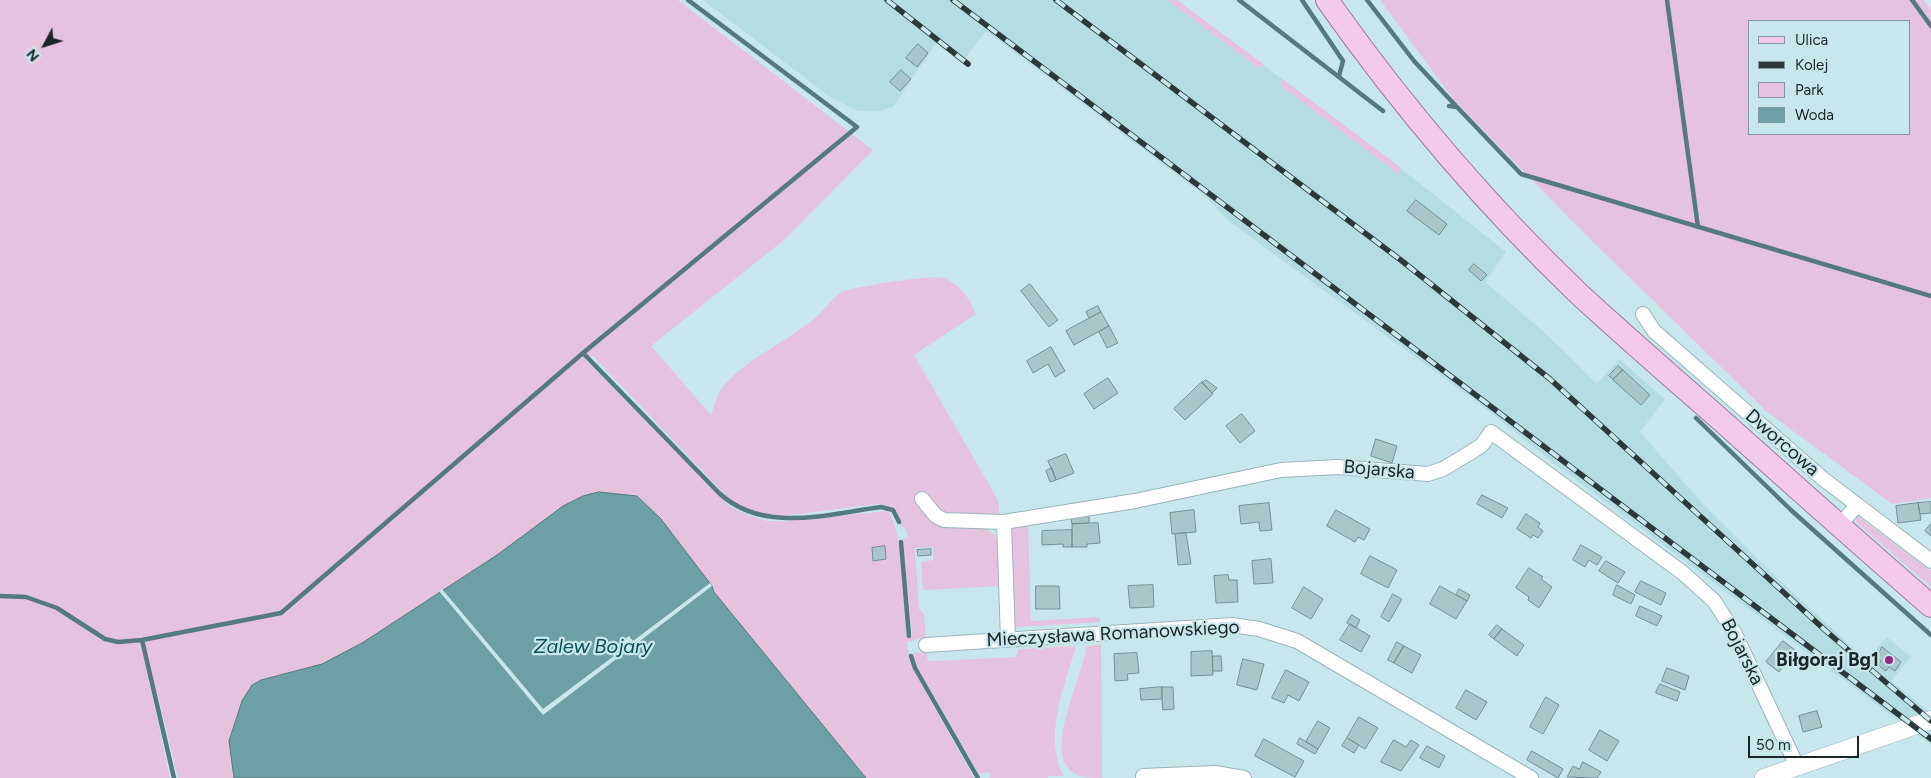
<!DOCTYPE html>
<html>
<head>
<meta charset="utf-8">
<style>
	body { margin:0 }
	#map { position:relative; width:1931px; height:778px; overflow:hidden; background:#c8e7ec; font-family:Figtree,sans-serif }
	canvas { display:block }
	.legend { position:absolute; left:1748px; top:20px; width:162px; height:115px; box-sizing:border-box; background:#c8e7ec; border:1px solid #82999d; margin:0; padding:6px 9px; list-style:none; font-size:15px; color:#192526 }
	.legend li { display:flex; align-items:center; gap:10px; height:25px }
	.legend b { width:25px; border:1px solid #82999d }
	.north { position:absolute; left:20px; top:20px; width:50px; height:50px; -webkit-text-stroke:4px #c8e7ec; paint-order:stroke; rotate:230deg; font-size:14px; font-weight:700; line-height:20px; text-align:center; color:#192526 }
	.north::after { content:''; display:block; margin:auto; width:18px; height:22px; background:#192526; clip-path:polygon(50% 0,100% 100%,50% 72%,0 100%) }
	.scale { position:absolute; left:1748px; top:736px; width:111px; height:22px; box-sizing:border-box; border:2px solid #192526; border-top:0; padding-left:6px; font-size:15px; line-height:18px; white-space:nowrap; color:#192526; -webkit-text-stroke:4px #c8e7ec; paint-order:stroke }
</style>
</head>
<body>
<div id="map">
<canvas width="1931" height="778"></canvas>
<ul class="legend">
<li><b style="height:6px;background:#f4caeb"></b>Ulica</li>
<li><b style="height:6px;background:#2b393b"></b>Kolej</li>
<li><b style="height:14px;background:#e5c3de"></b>Park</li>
<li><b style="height:14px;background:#6d9fa6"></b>Woda</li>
</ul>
<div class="north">N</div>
<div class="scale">50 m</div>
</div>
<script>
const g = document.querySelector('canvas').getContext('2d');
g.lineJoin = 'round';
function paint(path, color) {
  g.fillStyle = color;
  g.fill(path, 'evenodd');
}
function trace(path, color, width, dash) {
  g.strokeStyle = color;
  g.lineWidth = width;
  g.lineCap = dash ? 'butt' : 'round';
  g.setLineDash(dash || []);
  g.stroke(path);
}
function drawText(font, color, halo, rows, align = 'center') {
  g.font = font + ' Figtree,sans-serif';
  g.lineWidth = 4.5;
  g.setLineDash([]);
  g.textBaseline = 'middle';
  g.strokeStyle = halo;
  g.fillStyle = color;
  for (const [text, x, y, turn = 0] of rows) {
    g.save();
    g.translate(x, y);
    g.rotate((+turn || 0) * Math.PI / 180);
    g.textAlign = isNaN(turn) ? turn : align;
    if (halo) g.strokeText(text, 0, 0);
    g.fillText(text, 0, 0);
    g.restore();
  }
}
const built = new Path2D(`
	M703,0h474l235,177 94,75 -21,30 58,49 54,53 22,-25 46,40 -25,33 63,72 71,71 92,85 21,-23 24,20 -20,24 40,32v32l-375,-280 -71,-57 -255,-186 -26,-27 -218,-164 -24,31 -26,-19 -43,64 -13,4h-23l-27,-14z`);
const green = new Path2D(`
	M0,0h678l195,150 -89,90 -133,106 60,69c3,-7 5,-18 9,-24 20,-30 67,-49 94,-72 9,-8 18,-21 28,-27 11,-5 91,-18 102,-14 17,8 25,19 32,36l-62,41 84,145 2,17 -72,-2c24,5 69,4 73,35 2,11 0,24 0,36l-78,4 -2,-28 12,-2v-13l-18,1 4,61 5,5 2,23 -19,5 2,16 4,11 61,109h-796l-18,-75 -18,-54 28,129h-170zM593,356l136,143c18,11 33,18 54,17l95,-12 16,3 9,21 3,1 2,9h-5l9,100h-5c-2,-24 -4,-115 -20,-127l-102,10h-18l-19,-6 -19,-9 -143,-146z
	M1167,0h10l85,63 1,4h-6z
	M1380,0h544l7,10v488l-39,6 -126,-93 -185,-181 -127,-130zM1910,21v113h-160v-113z
	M1281,80h3l116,87v6h-3l-116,-87z
	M1856,515l75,56v16l-75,-65z
	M1028,523l3,98 69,-4v5l-85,5 -4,-92 3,-9z
	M1101,645l1,133c-10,0 -22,0 -30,-6 -29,-23 12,-96 14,-126z
	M1076,646c-11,39 -34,92 -12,130h-16v2h-59l2,-2 -2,-4 -10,2 -64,-111 -2,-10 13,-1 2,9h8l80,-4 3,-8z`);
const water = new Path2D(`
	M599,492l38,4 24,23 51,67 2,6 152,186h-632l-5,-37 13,-40 10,-16 9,-5 61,-16 40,-21 135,-88 66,-49 20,-10z`);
const pier = new Path2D(`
	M710,583l2,3 -169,129 -104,-124 3,-2 101,120 79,-59 -4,-6 11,-8 4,5z`);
const stream = new Path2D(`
	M1239,0l144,111
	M1302,0l41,61 -4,15
	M1367,0l47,61 42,45
	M1667,0l31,227
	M1912,0l19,26
	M1449,106l8,1 64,67 410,122
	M583,353l136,140c44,41 108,21 162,14l12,3 6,12
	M1696,418l96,93 139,124
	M901,542l8,94
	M0,596l26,1 31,11 48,31 13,3 24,-2
	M911,656l4,12 63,110
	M174,778l-32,-138 139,-27 302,-260 274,-226 -169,-127`);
const building = new Path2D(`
	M918,44l10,9 -11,14 -11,-9z
	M901,70l10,9 -11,12 -10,-9z
	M1416,200l31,24 -8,11 -32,-24z
	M1474,264l13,11 -6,6 -12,-11z
	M1030,284l28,36 -9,7 -28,-36z
	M1098,306l3,6 -12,6 -3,-6z
	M1101,312l8,14 -35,19 -8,-14z
	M1109,326l9,17 -11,5 -8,-16z
	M1051,347l14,24 -10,6 -7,-13 -15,9 -6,-12z
	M1618,366l5,4 -10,9 -4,-3z
	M1623,370l27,25 -9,10 -28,-25z
	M1108,378l10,15 -24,16 -10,-15z
	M1206,380l11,8 -5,5 -10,-10z
	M1202,382l11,12 -28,26 -11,-11z
	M1242,414l13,17 -15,12 -14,-17z
	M1376,439l21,7 -5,17 -21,-7z
	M1066,454l8,19 -18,7 -8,-19z
	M1052,468l4,12 -6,2 -4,-11z
	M1482,495l26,13 -6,10 -25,-14z
	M1931,502v11l-11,1 -2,-11z
	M1269,503l3,27 -12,1 -1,-9 -18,2 -2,-18z
	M1918,503l3,17 -23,3 -2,-17z
	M1194,510l2,22 -24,2 -2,-21z
	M1336,510l34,19 -6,11 -6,-3 -3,5 -28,-16z
	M1526,514l14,9 -2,4 5,4 -5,7 -5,-3 -2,3 -14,-9z
	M1089,516v7l-17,1 -1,-7z
	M1098,523l2,20 -13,1v3h-15v-23z
	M1931,524v12l-6,-5z
	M1072,530v17h-9v-3l-21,1v-14z
	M1186,533l5,31 -13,1 -3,-31z
	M1581,545l21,12 -5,8 -8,-5 -4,7 -12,-7z
	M885,546l1,13 -13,2 -1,-13z
	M931,549v6l-13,1 -1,-6z
	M1370,556l27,14 -9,18 -27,-14z
	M1271,559l2,24 -19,1 -2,-23z
	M1606,561l19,11 -7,11 -19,-12z
	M1529,568l14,9 -2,2 11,8 -13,21 -11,-8 1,-3 -13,-9z
	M1228,575l1,5h8l1,22 -22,1 -2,-27z
	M1641,581l25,12 -5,12 -26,-13z
	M1153,585l1,22 -24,1 -2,-22z
	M1617,585l18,10 -4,9 -18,-9z
	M1036,586h23l1,23h-24z
	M1440,586l27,15 -11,18 -26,-15z
	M1304,587l19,12 -12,20 -19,-11z
	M1459,589l11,6 -3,6 -11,-6z
	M1393,594l9,5 -13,23 -8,-5z
	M1640,606l22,10 -5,10 -21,-10z
	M1352,615l8,5 -4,8 -9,-5z
	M1350,624l20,12 -9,16 -21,-12z
	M1497,625l5,4 -8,10 -5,-4z
	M1502,629l22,16 -7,11 -23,-17z
	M1783,641l12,9 -16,22 -13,-10z
	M1397,642l7,4 -10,17 -6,-3z
	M1404,646l17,9 -9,18 -18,-10z
	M1882,647l19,15 -6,9 -6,-4 -3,4 -8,-6 3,-4 -4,-3z
	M1212,651l1,24 -22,1v-24z
	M1137,653l2,20 -12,1 1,6 -13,1 -1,-27z
	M1213,656h8l1,15h-9z
	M1243,659l21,5 -7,26 -20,-5z
	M1667,668l22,8 -4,14 -23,-9z
	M1286,670l23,12 -10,19 -11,-6 -4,8 -12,-5z
	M1660,684l20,8 -3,9 -21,-8z
	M1162,687v12l-21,1 -1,-11z
	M1162,687h11l1,22 -11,1z
	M1466,690l21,12 -11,18 -20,-12z
	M1546,697l13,8 -16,29 -13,-7z
	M1817,711l5,16 -19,5 -4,-16z
	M1359,717l19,11 -13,21 -18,-11z
	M1318,721l12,7 -12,21 -12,-7z
	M1600,730l19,11 -12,20 -18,-11z
	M1300,738l18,11 -3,5 -18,-10z
	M1347,738l12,7 -5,8 -12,-7z
	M1264,739l40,22 -9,16 -40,-21z
	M1394,740l12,7 5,-7 8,5 -18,26 -20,-9z
	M1427,746l18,10 -6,12 -19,-10z
	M1532,751l31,18 -5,9 -31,-18z
	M1583,762l18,10 -4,6 -30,-1 6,-11 6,3z`);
const minor = new Path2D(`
	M1643,314l11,17 168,147 109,83
	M922,499l14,17 8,4 60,2 131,-21 146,-31 57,-3 90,7 15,-5 25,-15 14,-9 9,-13 192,141 31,28 20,31 63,134
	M1004,522l4,117
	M1839,526l18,-21
	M926,645l306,-20 27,4 38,12 234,137
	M1143,776l72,-3 29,5`);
const tertiary = new Path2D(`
	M1764,778l167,-58`);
const primary = new Path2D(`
	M1327,0c74,105 159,205 252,294 50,46 101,90 152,135 66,59 132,118 200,177`);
const rail = new Path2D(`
	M887,0l81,64
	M953,0l978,739
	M1056,0l346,261 148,118 276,252 105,90`);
const markers = [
	[1889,660,5,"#962888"]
];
const streetNames = [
	["Dworcowa",1782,443,41],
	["Bojarska",1379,470,5],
	["Mieczysława Romanowskiego",1113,634,-3],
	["Bojarska",1742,652,63]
];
const poiNames = [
	["Biłgoraj Bg1",1879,660]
];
const waterNames = [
	["Zalew Bojary",593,647]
];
paint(built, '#b4dce2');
paint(green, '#e5c3de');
paint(water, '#6d9fa6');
trace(water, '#547a80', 1);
paint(pier, '#c8e7ec');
trace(stream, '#547a80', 4.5);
paint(building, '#a9c7cb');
trace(building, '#739094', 1);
trace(minor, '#97b5ba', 16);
trace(tertiary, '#97b5ba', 19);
trace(primary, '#a2799e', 24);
trace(minor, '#fff', 14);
trace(tertiary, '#fff', 18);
trace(primary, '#f4caeb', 22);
trace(rail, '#2b393b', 5.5);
trace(rail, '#c8e7ec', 4, [11]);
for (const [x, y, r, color] of markers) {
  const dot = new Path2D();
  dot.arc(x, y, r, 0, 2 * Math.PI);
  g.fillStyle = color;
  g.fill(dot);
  trace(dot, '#c8e7ec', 2);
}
drawText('19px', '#192526', '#c8e7ec', streetNames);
drawText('bold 19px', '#192526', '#c8e7ec', poiNames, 'right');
drawText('italic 20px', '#004f58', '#c8e7ec', waterNames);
</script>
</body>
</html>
